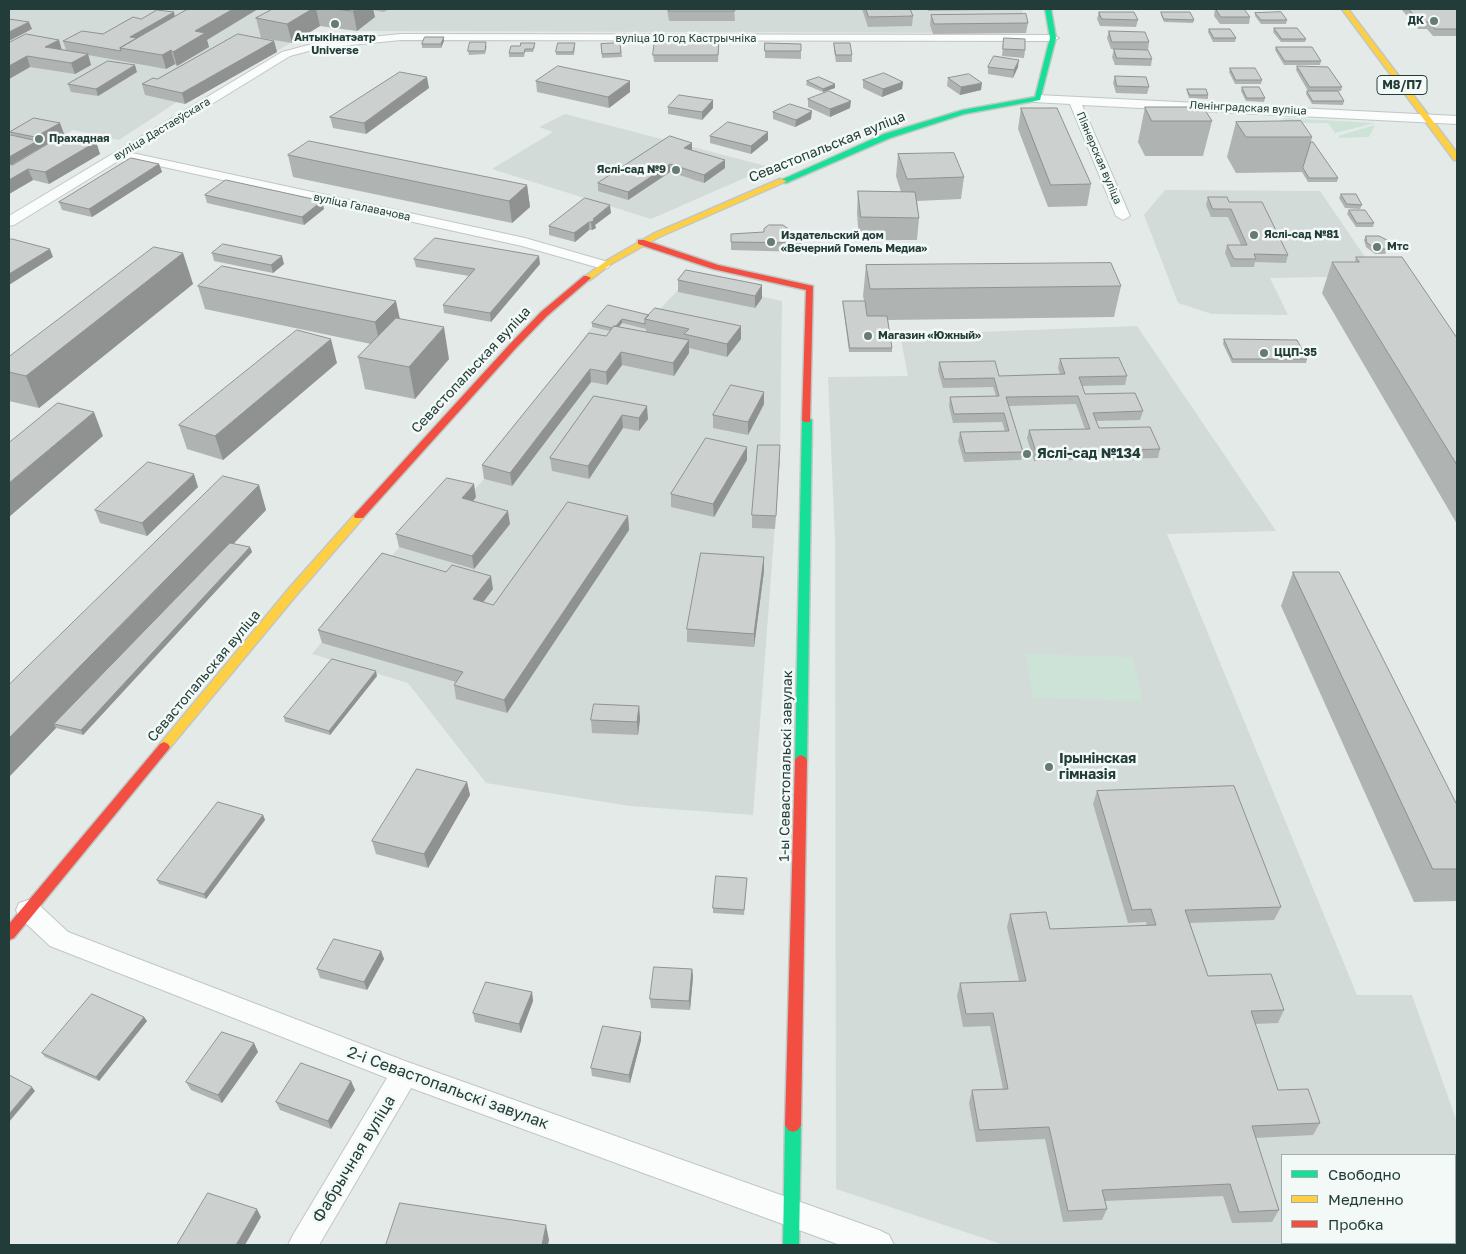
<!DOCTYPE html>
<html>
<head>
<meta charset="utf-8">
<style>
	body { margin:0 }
	#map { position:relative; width:1466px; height:1254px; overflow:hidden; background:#e4eae8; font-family:"Golos Text",sans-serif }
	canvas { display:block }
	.frame { position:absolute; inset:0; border:10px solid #223d39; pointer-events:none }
	.legend { position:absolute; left:1281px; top:1154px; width:175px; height:90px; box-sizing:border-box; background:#f3f9f6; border:1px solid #9faeaa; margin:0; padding:6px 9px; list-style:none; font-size:15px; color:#223d39 }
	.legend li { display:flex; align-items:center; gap:10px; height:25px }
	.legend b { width:25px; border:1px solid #9faeaa }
</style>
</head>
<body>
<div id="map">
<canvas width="1466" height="1254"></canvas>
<div class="frame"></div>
<ul class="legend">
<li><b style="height:6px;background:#16e098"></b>Свободно</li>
<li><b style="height:6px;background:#ffcf43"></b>Медленно</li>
<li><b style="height:6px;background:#f24e42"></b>Пробка</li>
</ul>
</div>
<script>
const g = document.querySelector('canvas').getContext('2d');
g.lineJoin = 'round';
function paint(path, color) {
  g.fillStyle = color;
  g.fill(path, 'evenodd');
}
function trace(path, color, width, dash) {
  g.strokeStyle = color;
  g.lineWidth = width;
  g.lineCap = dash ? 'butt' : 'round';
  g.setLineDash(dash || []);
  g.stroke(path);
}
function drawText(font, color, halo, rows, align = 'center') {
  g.font = font + ' "Golos Text",sans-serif';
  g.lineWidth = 5;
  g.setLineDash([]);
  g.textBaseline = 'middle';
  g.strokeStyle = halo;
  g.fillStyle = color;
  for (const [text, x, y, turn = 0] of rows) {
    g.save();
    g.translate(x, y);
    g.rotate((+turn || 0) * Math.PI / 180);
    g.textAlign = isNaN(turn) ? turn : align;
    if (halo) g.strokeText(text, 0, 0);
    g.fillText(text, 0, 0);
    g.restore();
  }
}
const built = new Path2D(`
	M9,9h1013l4,24 -669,-2 -37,-5 -135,78 -8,-2 -58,38 -46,-10 -64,36z
	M565,114l205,53 -119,52 -159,-50 61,-37 -14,-5z
	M1165,190l155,1 58,85 -108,2 18,37 -76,-1 -34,-11 -34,-88z
	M687,280l95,21 -2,157 -27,357 -123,-9 -144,-23 -78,-100 -96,-29 87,-107 70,-51 15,-17 105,-133 -10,-3 13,-16 59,-8z
	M1137,326l139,205 -109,3 190,461h55l45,127v123h-453l-168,-56 -1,-650 -7,-162 80,-1 -8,-41zM1282,1155h173v88h-173z`);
const green = new Path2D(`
	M1286,118l89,5 -40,10 -7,-10h-48l1,-3z
	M1375,125l-6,12 -29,1 -2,-2z
	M1026,654l106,3 11,44 -110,-3z`);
const street = new Path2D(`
	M401,34l652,1 6,3 -6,3 -652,-1 -81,8 -30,8 -158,97 393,85 83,24 2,3 -2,3 -5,1 -81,-23 -399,-88 -109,67 -5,1v-10l273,-164 38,-10z
	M1038,95l419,21v8l-375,-19 48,111 -7,4 -7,-4 -46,-112 -36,-2 -2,-3z
	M28,900l9,3 31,29 337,129 474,169 10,5 5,10h-54l-429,-157 -92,157h-31l5,-10 94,-157 -337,-132 -31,-29 -3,-7 3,-7z`);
const fast = new Path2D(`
	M1045,9h6l5,29 -16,62 -76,14 -74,24 -104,45 -7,-2 105,-47 79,-24 72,-13 15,-59z
	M807,417l5,3 -5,340 -2,3h-8l-2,-3 7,-340z
	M793,1118l5,2 3,5 -2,120h-16l2,-120 3,-5z`);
const slow = new Path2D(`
	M1342,9h6l109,144v7h-3z
	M780,179l7,2 -128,56 -48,27 -21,16h-3l-4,-2 23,-17 47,-27z
	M359,513l5,3 -1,2 -64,74 -131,158h-8l-2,-3 2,-3 131,-158 64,-72z`);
const jam = new Path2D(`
	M638,240h6l74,25 95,21 -3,136h-6l-2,-2 4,-130 -93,-21 -75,-25z
	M584,276h3l4,2 -44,38 -31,32 -153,170h-8l-1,-2 1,-2 155,-170 31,-32z
	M164,742l4,2 2,3 -2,3 -154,188 -5,2v-16l151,-180z
	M801,755l4,2 2,3 -6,365 -3,5 -5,2 -5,-2 -3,-5 10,-365 2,-3z`);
const wall = new Path2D(`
	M273,9h116l-5,3 -11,-2 2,7 -18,14 -37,-5 -28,17 -31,-5 -5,-20z
	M667,9h67l1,12h-66z
	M862,9h48l3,7 -1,10 -44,1z
	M927,9h76v1l-75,1z
	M1098,9h35v1l-34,-1z
	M1215,9l35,8 -1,7h-29l-6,-8z
	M1402,9h55v27h-24l-6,-7h-9l-16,-19z
	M1099,12l39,8 -2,7 -36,-1 -3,-7z
	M1161,12l33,8 -1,3 -29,-1 -3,-7z
	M1255,13l32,7 -1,4h-25l-6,-8z
	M931,15l97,8 -2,10 -93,1 -3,-9z
	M175,16l32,24 2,7 -32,19 -2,-2 -9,5 -78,-14 3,10 -16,9 -45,-7 -21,12v-36l57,7 -3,-9 40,-7 38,-15z
	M1274,28l32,11 -1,3h-24l-8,-10z
	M1209,29l27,9 -1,4h-22l-5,-10z
	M1109,31l40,11 -1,8 -37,-1 -4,-11z
	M444,37v4l-3,7h-19v-4z
	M1004,38l21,12 -1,8 -22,-2z
	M719,40l-1,22h-64l-1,-7z
	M274,41l3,11 -92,52 -40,-9 -3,-11z
	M620,43l2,14 -20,1 -1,-14z
	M765,43l36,1v15l-36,-1z
	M834,43l18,12v7h-16l-2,-12z
	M487,46l-2,8 -16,1 -1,-4z
	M535,46l-2,6h-8l-1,5h-15v-4z
	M575,47l-1,8h-18v-3z
	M1276,47l45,14 -1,4h-36l-9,-15z
	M1114,49l38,10 -1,7 -36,-1 -3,-8z
	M1297,66l45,21 -1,4h-32l35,10 -1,4 -31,-1 -6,-10 1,-3h1l-12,-21z
	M988,67h30l-5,11 -25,-4z
	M1230,68l32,12 -1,4h-26l-6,-12z
	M137,72l-39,24 -27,-4 -3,-8z
	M1115,76l34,11 -2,7 -31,-1 -3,-10z
	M948,78l33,12 -21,5 -13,-9z
	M863,80l40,2 -1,7 -20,8 -19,-9z
	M536,81l94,11 -21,16 -72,-16z
	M807,81l28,3v4l-12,4 -17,-7z
	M1242,87l23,11 -1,4 -18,-1 -5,-10z
	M429,88l-63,46 -33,-6 -3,-11z
	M1187,89l21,6v4l-19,-1 -2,-6z
	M808,99l42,9 -20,9 -22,-10z
	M713,100v8l-11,12 -34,-6v-7z
	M1145,107l67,14 -9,35h-58l-7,-14z
	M1021,108l70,76 -4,22 -39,1 -30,-78z
	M773,112l38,7 -16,8 -22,-8z
	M34,118l26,5 4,11 -52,31 51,-30 33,7 4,12 -51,30 -16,-4 -24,14v-57l2,-2 -1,-3z
	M1236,122l76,15 -1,5 27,36 -1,4h-29l-6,-10 -66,1 -9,-16z
	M768,132v8l-17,14 -41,-11v-7z
	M692,143v8l33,17 -21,15 -34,-11 -42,28 -30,-9v-8z
	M898,154l66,23 -3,22 -44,2 2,17 -2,22h-58l-2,-27 1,-22 43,1 -5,-16z
	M288,155l239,30 3,22 -18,16 -219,-46z
	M159,164l3,8 -70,45 -30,-7 -3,-8z
	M1341,194l21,11 -2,4 -15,-1 -6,-10z
	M205,195l117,6 2,8 -20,16 -97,-22z
	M1208,197l21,5 59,53 -2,8 -31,-1 -1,5h-23l-6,-14 2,-8h14l-13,-28h-17l-5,-12z
	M1349,210l25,13 -1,4h-17l-9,-13z
	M611,213l-16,12 1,3 -4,2h-3l-14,12 -26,-7v-9z
	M731,234l71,9v9l-71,-2z
	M1366,236l25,6 -6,12h-10l-9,-7 -2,-7z
	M183,253l10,31 -154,124 -30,-7v-44z
	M212,253l72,11 -11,9 -59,-12z
	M1356,257l101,81v186l-135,-231 10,-31h23z
	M414,259l126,5 -49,58 -47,-9 -1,-8 26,-29 -53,-9z
	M866,265l255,21 -7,31 -226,3 4,28v4h-43l-6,-47v-4h21l-1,-5z
	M686,270l76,28 -7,10 -77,-16v-12z
	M198,286l202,33 49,40 -34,40 -50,-10 -7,-32 13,-13 -166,-35z
	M649,315l92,11v13l-14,18 -38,-9v5l-15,23 -52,-11 -15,20 -16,-3 -79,104 -28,-7 -2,-14 124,-129 4,-5 -18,-4v-4zM622,323l24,6v3l-27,-5z
	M1224,339l83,20 -1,4h-74l-9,-19z
	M1060,359l67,17 -2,9 -43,1 3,8 58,17 -3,9 -44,1 3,7 61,21 -2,9 -124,3 -7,-23 2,-8 56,-1 -9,-25 -67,2 14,46 -2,8 -57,2 -6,-21 2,-9 45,-1 -3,-9 -49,1 -4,-17 1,-9 46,-1 -3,-9 -50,1 -5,-18 1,-8 60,14 61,-2 -2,-6z
	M337,363l-114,97 -36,-11 -8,-24z
	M594,396l54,23 -9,12 -16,-3 -34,51 -37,-8 -2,-13z
	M764,404l-16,31 -35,-7v-13z
	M747,447v13l-33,57 -43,-10v-13z
	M780,458l-5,71 -23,-1v-13z
	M259,485l7,25 -33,34 17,3 2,5 -169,183 -27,-7 -47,49z
	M198,487l-51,49 -47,-13 -5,-13z
	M476,497l-3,4 37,23 -36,45 -75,-22 -3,-13z
	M628,516l1,14 -122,183 -51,-14 -2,-14 2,-3 -134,-39 -4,-13 175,-41 -10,13 10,3z
	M764,557v14l-10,76 -67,-5v-13z
	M1293,572l164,233v96l-43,1 -133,-296z
	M377,676l-47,59 -45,-13 -1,-5z
	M639,706l1,13 -2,16 -46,-2 -1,-13z
	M467,782l3,13 -42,73 -52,-14 -4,-13z
	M1097,791l184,116 -7,13 -84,3 18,53 76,34 -6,13 -23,1 23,66 42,33 -7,12 -58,3 24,72 -7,12 -40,1 -9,-27 -118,5 2,8 -5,11 -39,2 -18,-83 -69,3 -7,-39 3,-13 31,-1 -13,-63 -27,1 -6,-31 3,-13 59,-2 -12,-54 3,-13 40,15 97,-3 -1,-4 -18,1 -35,-119z
	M263,815l2,5 -59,79 -47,-15 -2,-4z
	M747,878l-3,37 -31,-2v-5z
	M381,951l3,8 -17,31 -47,-12 -3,-9z
	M692,969l1,8 -3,33 -39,-2 -1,-9z
	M532,992l1,9 -12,32 -46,-11 -2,-9z
	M144,1017l3,4 -48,60 -54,-24 -3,-4z
	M641,1032v8l-11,43 -38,-7 -1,-8z
	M254,1043l4,9 -36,51 -31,-13 -5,-8z
	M351,1081l4,9 -24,39 -51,-19 -4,-8z`);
const shadedWall = new Path2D(`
	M233,9h25l-51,31 2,7 -32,19 -4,-14 22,-21z
	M312,9h4l4,17 -28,17 -5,-19z
	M357,9h16l2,8 -18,14 -4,-20z
	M174,12l2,10 -51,27 5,-12z
	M29,22l3,7 -23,12v-9z
	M444,37v4l-3,7v-4z
	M59,40l3,10 -17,-3z
	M274,41l3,11 -92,52 -3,-11z
	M171,50l4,14 -9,5 -4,-14z
	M88,54l3,11 -16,9 -4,-11z
	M27,56l3,11 -21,12v-13z
	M1019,60l-1,7 -5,11 1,-8z
	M135,65l2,7 -39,24 -2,-7z
	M427,77l2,11 -63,46 -2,-11z
	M630,81v11l-21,16 -1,-11z
	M903,82l-1,7 -20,8 1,-8z
	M982,83l-1,7 -21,5 1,-8z
	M835,84v4l-12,4v-3z
	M713,100v8l-11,12v-8z
	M851,101l-1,7 -20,9v-8z
	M812,111l-1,8 -16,8 1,-7z
	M60,123l4,11 -55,32v-9l28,-16 -2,-4z
	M768,132v8l-17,14v-8z
	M96,142l4,12 -51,30 -4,-12z
	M692,143v8l-8,-3z
	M725,160v8l-21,15v-8z
	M159,164l3,8 -70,45 -3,-8z
	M670,164v8l-42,28v-8z
	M28,169l5,11 -24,14v-14z
	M527,185l3,22 -18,16 -3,-22z
	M322,201l2,8 -20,16 -2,-8z
	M610,205l1,8 -16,12 1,3 -4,2 -1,-8 2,-3z
	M589,222v8l-14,12 -1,-9z
	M50,249l3,8 -44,28v-11z
	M183,253l10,31 -154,124 -13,-32z
	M282,256l2,8 -11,9 -2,-8z
	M539,256l1,8 -49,58 -1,-9z
	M762,285v13l-7,10v-12z
	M396,301l5,23 -21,22 -5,-24z
	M622,319v4l-8,9v-4z
	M741,326v13l-14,18v-13z
	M444,327l5,32 -34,40 -6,-32z
	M331,339l6,24 -114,97 -8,-24z
	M689,340v13l-15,23 -1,-13z
	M621,352l1,13 -15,20 -1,-13z
	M590,369l1,13 -79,104 -2,-13z
	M764,392v12l-16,31v-13z
	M647,406l1,13 -9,12v-13z
	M94,412l9,24 -94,81v-34z
	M622,415l1,13 -34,51 -1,-13z
	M747,447v13l-33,57 -1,-13z
	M194,474l4,13 -51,49 -5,-13z
	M474,484l2,13 -11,15 -3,-14z
	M259,485l7,25 -207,215 -5,-1 2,4 -47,49v-39z
	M508,511l2,13 -36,45 -2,-13z
	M628,516l1,14 -122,183 -3,-13z
	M250,547l2,5 -169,183 -2,-5z
	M764,557v14l-10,76v-13z
	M491,576l2,13 -18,24 -2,-14z
	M376,671l1,5 -47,59 -1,-4z
	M639,706l1,13 -2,16 -1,-13z
	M467,782l3,13 -42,73 -4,-14z
	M263,815l2,5 -59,79 -2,-5z
	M381,951l3,8 -17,31 -3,-8z
	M692,969l1,8 -3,33 -1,-9z
	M532,992l1,9 -12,32 -2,-9z
	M144,1017l3,4 -48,60 -3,-4z
	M641,1032v8l-11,43 -1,-8z
	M254,1043l4,9 -36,51 -4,-8z
	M351,1081l4,9 -24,39 -3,-8z
	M32,1087l3,4 -26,31v-8z
	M257,1209l4,8 -16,28h-9z
	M546,1225l3,15 -1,5h-6z`);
const building = new Path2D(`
	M188,9h45l-38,22 10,2 -32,19 -2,-2 -9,5 -42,-7z
	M273,9h39l-25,15 -31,-6z
	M334,9h23l-4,2z
	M669,9h65l1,2h-66z
	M866,9h44l3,7 -44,1z
	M1216,9h28l6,8h-29z
	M1409,9h48v20h-22l-6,-7h-9z
	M157,10l17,2 -44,25 7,1 -17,10 1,3 -58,-10 19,-10 21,3 30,-17 8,2z
	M1099,12h35l4,8 -36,-1z
	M1161,12h29l4,8 -30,-1z
	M1281,12l6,8h-26l-6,-7z
	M1026,14l2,9 -94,1 -3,-9z
	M9,19l20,3 -20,10z
	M1274,28h23l9,11h-24z
	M1209,29h21l6,9h-22z
	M1109,31l36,1 4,10h-37z
	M26,34l33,6 -14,7 43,7 -17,9 -44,-7 -18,10v-23z
	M238,34l36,7 -92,52 -40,-9 11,-6 4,1z
	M425,37h19l-3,7h-19z
	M1004,38l21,1v11l-22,-1z
	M655,40h64l-1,15h-65z
	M470,42h16l-1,9h-17z
	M521,43h14l-2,6h-8l-1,4h-15l2,-7h9z
	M558,43h17l-2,9h-17z
	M620,43l1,10 -19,1 -1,-10z
	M765,43l36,1v7h-36z
	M834,43h16l2,12h-16z
	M1276,47h36l9,14h-36z
	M1114,49l34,1 4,9 -35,-1z
	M994,56l25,4 -5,10 -26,-3z
	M108,61l27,4 -39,24 -28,-5z
	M558,66l72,15 -22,16 -72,-16z
	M1297,66l31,1 14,20h-32z
	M1230,68h25l7,12h-26z
	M400,72l27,5 -63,46 -34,-6z
	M884,73l19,9 -20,7 -20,-9z
	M969,74l13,9 -21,4 -13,-9z
	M1115,76l31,1 3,10 -32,-1z
	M819,77l16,7 -12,5 -16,-8z
	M1242,87h17l6,11h-18z
	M1187,89h19l2,6h-18z
	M829,91l22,10 -21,8 -22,-10z
	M1307,91h31l6,10h-31z
	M679,95l34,5 -11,12 -34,-5z
	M790,104l22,7 -16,9 -23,-8z
	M1145,107h58l9,14h-60z
	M1021,108h36l34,76 -40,1z
	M34,118l26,5 -25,14 -25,-5z
	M1301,121l11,16h-66l-10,-15z
	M728,122l40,10 -17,14 -41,-10z
	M11,135l26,6 -28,16v-20z
	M63,135l33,7 -51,30 -17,-3 -19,11v-16l3,1z
	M670,136l22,7 -8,5 41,12 -21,15 -34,-11 -42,28 -30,-9z
	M309,141l218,44 -18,16 -221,-46z
	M1311,142h2l25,36h-29l-6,-10z
	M954,153l10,24 -57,2 -9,-25z
	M131,158l28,6 -70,45 -30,-7z
	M226,180l96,21 -20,16 -97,-22z
	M858,191l57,1 4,26 -58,-1z
	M1341,194h15l6,11 -15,-1z
	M1208,197h19l2,5h33l26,53 -34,-1 2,5h-22l-7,-14h20l-16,-36h-18z
	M585,198l25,7 -17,14 2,1 -4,2h-2l-15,11 -25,-7z
	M1349,210h16l9,13h-17z
	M769,225h14l18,13 1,5 -71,-1v-8l33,-2v-3z
	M1366,236h13l12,6 -5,7h-10l-9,-6z
	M435,238l104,18 -49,57 -47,-8 32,-36 -61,-10z
	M12,239l38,10 -41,25v-34z
	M223,244l59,12 -11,9 -59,-12z
	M154,247l29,6 -157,123 -17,-4v-15z
	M1356,257h46l55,81v127l-125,-203h27z
	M1111,263l10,23 -251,3 -4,-24z
	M222,266l174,35 -21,21 -177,-36z
	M686,270l76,15 -7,11 -77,-16z
	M843,301h22l2,15h20l5,32h-42z
	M608,305l41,10 -4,4v5l-23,-5 -6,7h-2l-2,2 -20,-5z
	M655,308l86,18 -14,18 -43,-10 5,-5 -44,-10z
	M396,318l48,9 -35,40 -51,-10z
	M614,326l75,14 -16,23 -52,-11 -15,20 -16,-3 -80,104 -28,-8 107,-132 17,3z
	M297,330l34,9 -116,97 -36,-11z
	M1224,339l73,1 10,19h-74z
	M1119,358l8,18 -48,1 6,17 50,-1 8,18 -50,2 6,15 51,-1 10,22 -124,3 -7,-22 61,-1 -12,-33 -72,1 17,55 -58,1 -5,-21 49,-1 -5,-18 -50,1 -4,-17 49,-1 -5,-18 -50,1 -5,-17 56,-1 4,15 66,-2 -5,-15z
	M731,385l33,7 -16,30 -35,-7z
	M594,396l53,10 -8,12 -17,-3 -34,51 -38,-8z
	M58,403l36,9 -85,71v-40z
	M706,438l41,9 -34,57 -42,-10z
	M758,445h22l-4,71 -24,-1z
	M148,462l46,12 -52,49 -47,-13z
	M223,476l36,9 -250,253v-53z
	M447,478l27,6 -12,14 46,13 -36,45 -76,-22z
	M568,502l60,14 -124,184 -50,-15 9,-13 -145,-42 64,-77 64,19 6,-7 39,11 -18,23 20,6z
	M230,543l20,4 -169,183 -27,-6z
	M701,553l63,4 -10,77 -67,-5z
	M1293,572h46l118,233v64h-24z
	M332,659l44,12 -47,60 -45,-14z
	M594,704l45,2 -2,16 -46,-2z
	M417,769l50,13 -43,72 -52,-13z
	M1234,786l47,121 -96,3 23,66 63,-2 13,36 -33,1 27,79 30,-1 12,34 -68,3 27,84 -40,2 -9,-28 -128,6 5,19 -39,2 -19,-84 -70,3 -7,-40 36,-1 -15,-76 -27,1 -6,-31 66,-2 -16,-67 36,-2 4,17 106,-4 -5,-16 -19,1 -35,-119z
	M218,802l45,13 -59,79 -47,-14z
	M716,876l31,2 -3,32 -31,-2z
	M334,939l47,12 -17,31 -47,-13z
	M654,967l38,2 -3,32 -39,-2z
	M486,982l46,10 -13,32 -46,-11z
	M92,994l52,23 -48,60 -54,-24z
	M603,1026l38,6 -12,43 -38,-7z
	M222,1032l32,11 -36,52 -32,-13z
	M301,1063l50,18 -23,40 -52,-19z
	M9,1075l23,12 -23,27z
	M208,1193l49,16 -21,36h-59z
	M400,1203l146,22 -4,20h-156z`);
const markers = [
	[1434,21,5,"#667a76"],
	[335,24,5,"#667a76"],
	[39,139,5,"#667a76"],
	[676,170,5,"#667a76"],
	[1254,235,5,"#667a76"],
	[771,242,5,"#667a76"],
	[1377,247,5,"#667a76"],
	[868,336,5,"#667a76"],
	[1264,353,5,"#667a76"],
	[1027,454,5,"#667a76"],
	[1049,767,5,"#667a76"]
];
const farPoinames = [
	["ДК",1424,21,"right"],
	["Антыкінатэатр",335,38,"center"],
	["Universe",335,51,"center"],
	["Прахадная",49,139],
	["Яслі-сад №9",666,170,"right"],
	["Яслі-сад №81",1264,235],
	["Издательский дом",781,236],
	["«Вечерний Гомель Медиа»",781,249],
	["Мтс",1387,247],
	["Магазин «Южный»",878,336],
	["ЦЦП-35",1274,353]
];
const farStreetnames = [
	["вуліца 10 год Кастрычніка",686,39],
	["Ленінградская вуліца",1248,108,3],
	["вуліца Дастаеўскага",162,129,-31],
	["Піянерская вуліца",1099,158,67],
	["вуліца Галавачова",362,207,12]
];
const shields = [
	[1402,85,50]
];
const shieldNames = [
	["М8/П7",1402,85]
];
const streetNames = [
	["Севастопальская вуліца",827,147,-22],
	["Севастопальская вуліца",471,370,-47],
	["Севастопальская вуліца",204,676,-50],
	["1-ы Севастопальскі завулак",786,766,-89]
];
const poiNames = [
	["Яслі-сад №134",1037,454],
	["Ірынінская",1059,759],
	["гімназія",1059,775]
];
const nearStreetnames = [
	["2-і Севастопальскі завулак",448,1088,20],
	["Фабрычная вуліца",354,1159,-59]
];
paint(built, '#d2dbd8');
paint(green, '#cde3d7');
trace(street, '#c1c7c5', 2);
trace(fast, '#c0c8c5', 3);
trace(slow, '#c0c8c5', 3);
trace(jam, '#c0c8c5', 3);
paint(street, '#fbfcfc');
paint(fast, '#16e098');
paint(slow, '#ffcf43');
paint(jam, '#f24e42');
paint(wall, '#afb4b2');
paint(shadedWall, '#8f9291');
paint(building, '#ccd1cf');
trace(building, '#8f9291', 1);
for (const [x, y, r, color] of markers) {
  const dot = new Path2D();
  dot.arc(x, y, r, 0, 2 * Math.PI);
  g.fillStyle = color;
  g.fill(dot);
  trace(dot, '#f3f9f6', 2);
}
drawText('bold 11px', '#223d39', '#f3f9f6', farPoinames, 'left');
drawText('11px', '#223d39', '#f3f9f6', farStreetnames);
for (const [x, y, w] of shields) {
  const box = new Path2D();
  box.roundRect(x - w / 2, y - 9.5, w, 19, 4);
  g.fillStyle = '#f3f9f6';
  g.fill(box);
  trace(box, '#223d39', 1);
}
drawText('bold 12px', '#223d39', null, shieldNames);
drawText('14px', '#223d39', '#f3f9f6', streetNames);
drawText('bold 14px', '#223d39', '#f3f9f6', poiNames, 'left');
drawText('16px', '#223d39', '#f3f9f6', nearStreetnames);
</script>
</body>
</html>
